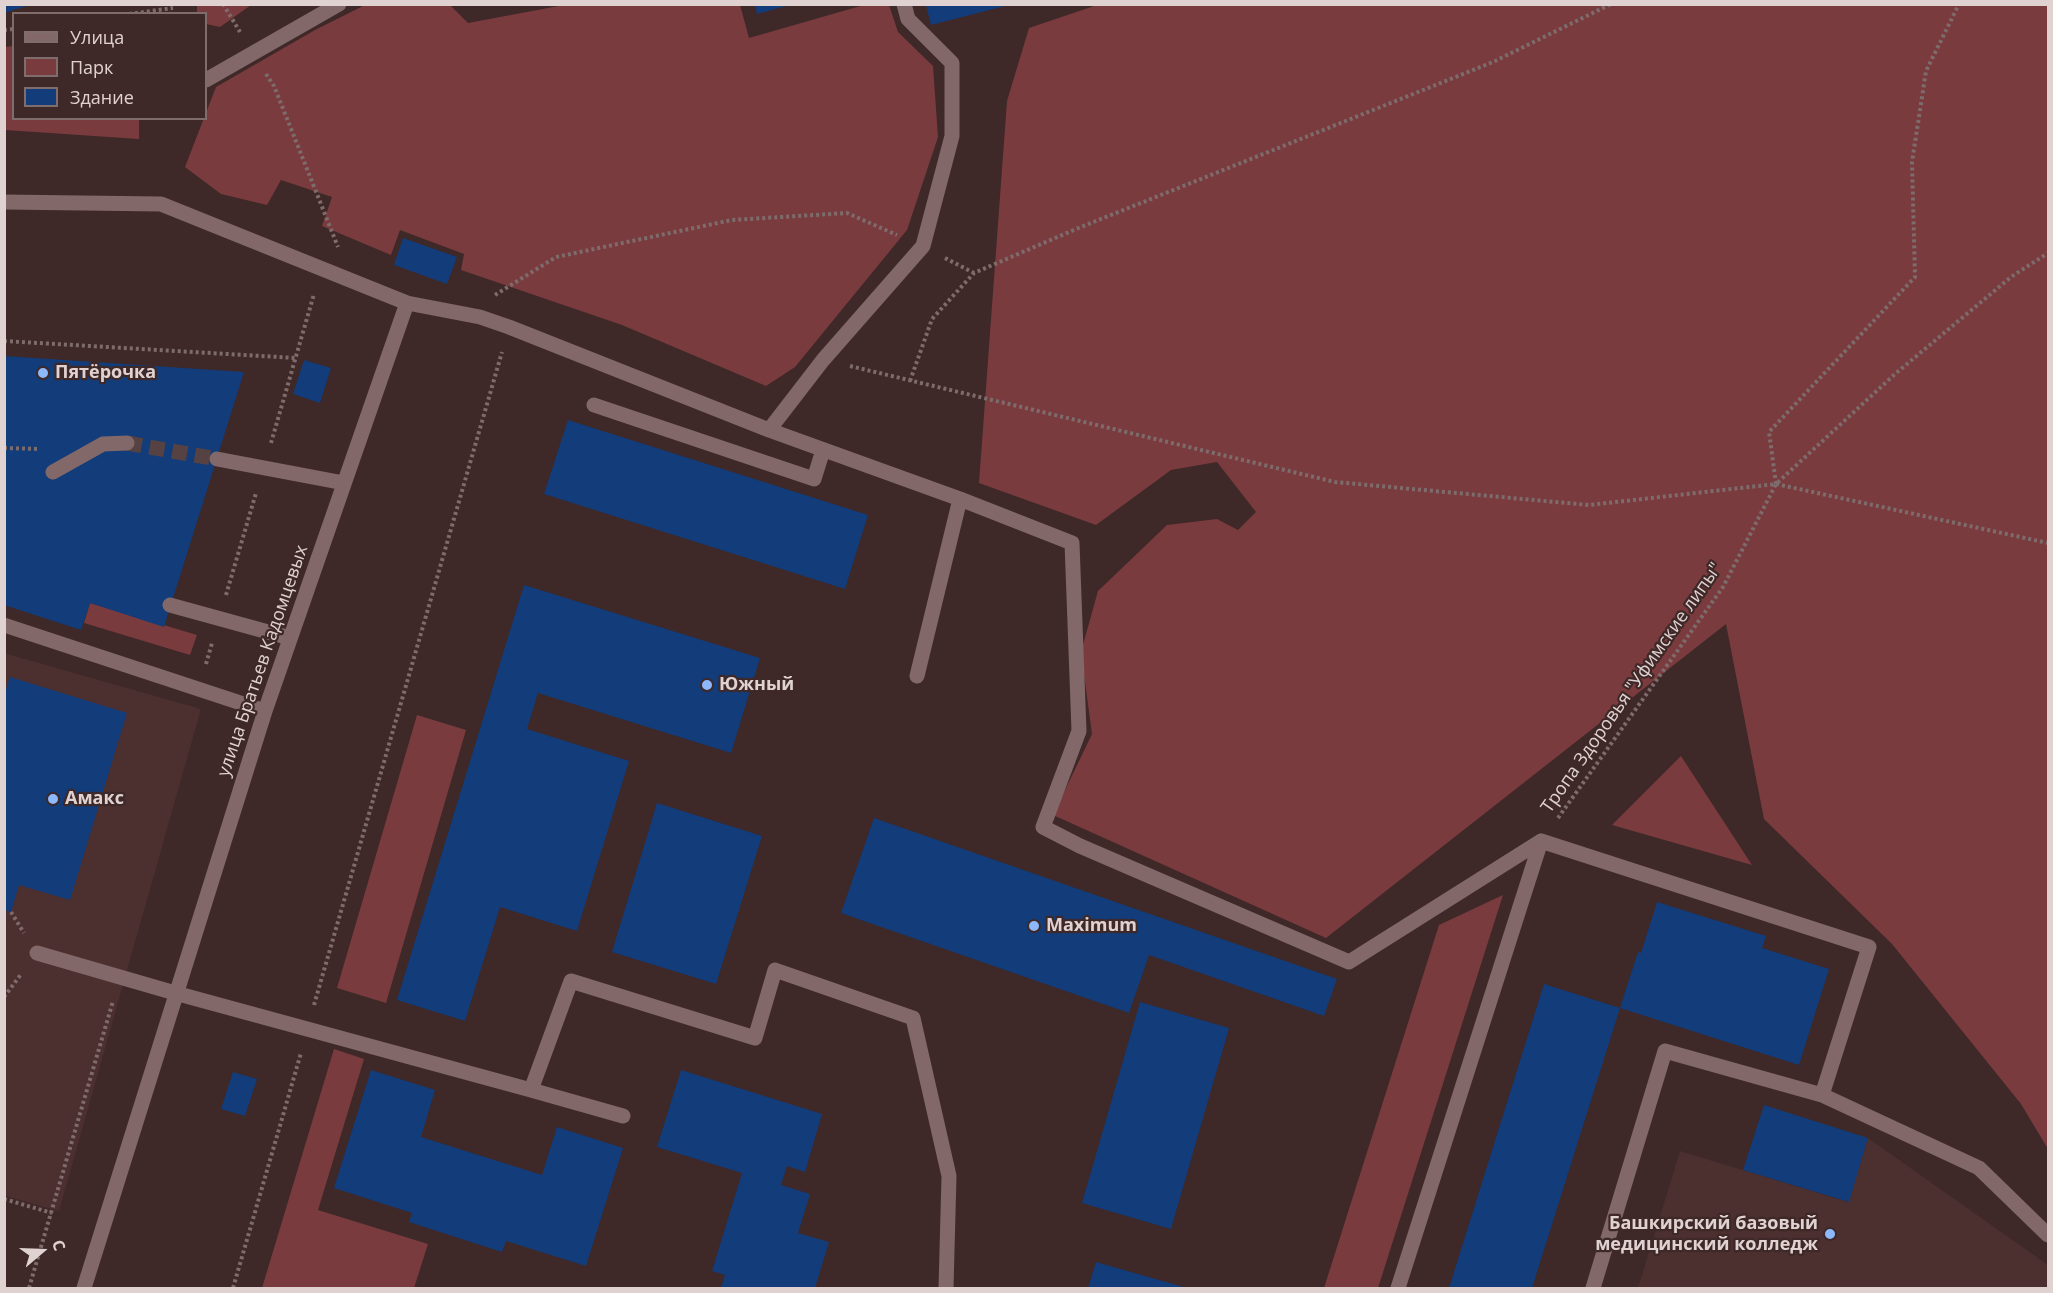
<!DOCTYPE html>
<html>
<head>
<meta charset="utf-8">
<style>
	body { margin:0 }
	#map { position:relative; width:2053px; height:1293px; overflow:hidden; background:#3e2828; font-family:"Open Sans",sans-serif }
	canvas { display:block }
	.frame { position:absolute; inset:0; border:6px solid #e1d2d2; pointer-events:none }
	.legend { position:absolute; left:12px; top:12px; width:195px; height:108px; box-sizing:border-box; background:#3e2828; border:2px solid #7f6c6c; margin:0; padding:8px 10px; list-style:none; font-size:18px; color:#e1d2d2 }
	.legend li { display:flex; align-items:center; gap:12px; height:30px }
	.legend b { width:30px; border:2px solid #7f6c6c }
	.north { position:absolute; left:12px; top:1221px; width:60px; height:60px; -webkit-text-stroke:4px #3e2828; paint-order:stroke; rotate:71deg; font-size:16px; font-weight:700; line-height:24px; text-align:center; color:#e1d2d2 }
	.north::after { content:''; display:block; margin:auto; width:21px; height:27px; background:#e1d2d2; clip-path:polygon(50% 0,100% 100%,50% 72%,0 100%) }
</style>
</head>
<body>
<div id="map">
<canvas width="2053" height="1293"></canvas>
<div class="frame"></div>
<ul class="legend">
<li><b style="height:8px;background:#826868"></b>Улица</li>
<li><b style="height:16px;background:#7a3b3e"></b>Парк</li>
<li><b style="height:16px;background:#123c7a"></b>Здание</li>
</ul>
<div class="north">С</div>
</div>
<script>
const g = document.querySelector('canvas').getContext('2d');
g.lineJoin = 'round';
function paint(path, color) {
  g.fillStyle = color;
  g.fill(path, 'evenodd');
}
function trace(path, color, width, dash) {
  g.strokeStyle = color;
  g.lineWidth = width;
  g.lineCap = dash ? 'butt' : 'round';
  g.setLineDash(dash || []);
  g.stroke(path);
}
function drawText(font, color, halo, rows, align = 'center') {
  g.font = font + ' "Open Sans",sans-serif';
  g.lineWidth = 4.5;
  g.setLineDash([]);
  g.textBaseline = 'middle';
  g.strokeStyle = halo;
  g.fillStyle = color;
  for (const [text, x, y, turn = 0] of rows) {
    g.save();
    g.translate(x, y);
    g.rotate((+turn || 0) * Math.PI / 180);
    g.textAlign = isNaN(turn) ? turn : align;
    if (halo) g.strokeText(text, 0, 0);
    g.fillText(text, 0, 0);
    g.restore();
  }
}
const built = new Path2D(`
	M4,653l197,56 -142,502 -54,-15z
	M1868,1138l180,127v23h-410l42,-137 168,51z`);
const green = new Path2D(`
	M1100,4l948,1v1144l-27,-45 -129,-160 -128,-125 -38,-195 -400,314 -273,-123 39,-81 -11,-82 17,-61 69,-66 50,-6 21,11 18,-18 -39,-50 -46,8 -75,55 -117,-42 28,-382 22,-73z
	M197,5v-1l54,1 -31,22 -14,-3v-10l-9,-1z
	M365,5h85l18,18 96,-18h176l9,33 115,-33h25l9,27 35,34 5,71 -31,93 -112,137 -29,19 -144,-61 -161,-55 3,-16 -64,-24 -9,25 -69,-29 10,-29 -51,-17 -14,25 -46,-11 -36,-27 31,-80 99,-57z
	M13,46l1,72 125,1v20l-134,-9v-83z
	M90,603l107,32 -7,20 -106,-32z
	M417,715l49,15 -80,273 -49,-15z
	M1681,756l71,109 -140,-40z
	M1503,895l-125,393h-54l115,-363z
	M334,1049l30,10 -46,151 110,34 -14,44h-152z`);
const building = new Path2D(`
	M755,4h35v1l-33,9z
	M4,5h26l-26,8z
	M926,5h83l-78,20z
	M403,238l54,19 -10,27 -53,-19z
	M4,356l240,16 -80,255 -74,-24 -9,27 -77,-25z
	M304,360l27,8 -11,35 -27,-9z
	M568,420l300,95 -23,74 -301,-95z
	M524,585l236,73 -29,95 -193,-60 -11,36 102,32 -52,170 -77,-24 -35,114 -68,-21z
	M10,677l117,36 -57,187 -51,-15 -8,27 -7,-2v-214z
	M657,803l105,33 -46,148 -104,-32z
	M874,818l463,161 -13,37 -175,-61 -20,58 -288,-100z
	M1657,902l109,34 -4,12 67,21 -30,96 -179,-57 18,-56 3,1z
	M1544,984l76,24 -88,280h-83z
	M1140,1002l89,26 -58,201 -89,-26z
	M371,1070l64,20 -14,47 121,38 15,-48 66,21 -37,118 -80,-25 -4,11 -93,-30 3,-9 -78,-25z
	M681,1070l141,44 -17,58 -18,-6 -6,19 29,9 -12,39 31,9 -14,46h-94l4,-13 -13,-4 30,-98 -85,-26z
	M233,1072l24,7 -12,37 -24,-7z
	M1764,1105l104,33 -19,64 -106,-32z
	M1096,1262l91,26h-99z`);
const minorTunnel = new Path2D(`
	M127,443l90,16`);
const path = new Path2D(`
	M223,4l17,28
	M129,14l44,-6
	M4,30l10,-1
	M266,74l8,12 64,161
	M945,258l29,15
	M495,295l61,-38 176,-37 115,-7 50,22
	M4,341l292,17
	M850,366l485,116 254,23 187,-21 272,59
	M910,381l22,-62 42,-46 102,-44 417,-167 118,-58
	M271,443l43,-149
	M4,448l35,1
	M1776,484l-7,-52 146,-155 -3,-115 14,-91 33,-67
	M226,595l30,-102
	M206,664l6,-21
	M1558,818l165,-231 53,-103 119,-110 116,-97 37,-24
	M11,912l13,21
	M4,997l18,-24
	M314,1005l188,-653
	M4,1199l48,14
	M29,1288l84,-287
	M233,1288l68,-235`);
const minor = new Path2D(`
	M206,80l133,-76
	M4,202l157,2 246,99 -142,408 -181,577
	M407,303l73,14 29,10 260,103 191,69 112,44 7,188 -36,96 37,19 269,116 192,-121
	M594,405l220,74 9,-29
	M769,430l54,-70 100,-114 29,-110v-73l-44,-44 -4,-15
	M217,459l127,24
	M53,472l50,-28 24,-1
	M170,605l120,33
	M4,625l261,86
	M917,676l43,-177
	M37,953l138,40 356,97 40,-109 184,57 20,-68 138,48 36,158 -3,112
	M531,1090l92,26
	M1822,1095l157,73 69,67
	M1398,1288l143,-447 328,106 -47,148 -157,-44 -72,237`);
const markers = [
	[43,373,6,"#8db9fc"],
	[707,685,6,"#8db9fc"],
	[53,799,6,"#8db9fc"],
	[1034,926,6,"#8db9fc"],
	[1830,1234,6,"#8db9fc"]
];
const poiNames = [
	["Пятёрочка",55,373],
	["Южный",719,685],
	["Амакс",65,799],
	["Maximum",1046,926],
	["Башкирский базовый",1818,1224,"right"],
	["медицинский колледж",1818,1245,"right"]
];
const streetNames = [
	["улица Братьев Кадомцевых",263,661,-71],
	["Тропа Здоровья \"Уфимские липы\"",1632,688,-55]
];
paint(built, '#4c2f2f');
paint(green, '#7a3b3e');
paint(building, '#123c7a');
trace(minorTunnel, '#564242', 15, [15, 8]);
trace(path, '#7e6b6b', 4, [3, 3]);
trace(minor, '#826868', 15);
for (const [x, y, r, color] of markers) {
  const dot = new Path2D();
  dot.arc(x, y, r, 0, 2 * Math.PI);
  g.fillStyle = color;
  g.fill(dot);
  trace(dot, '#3e2828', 2);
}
drawText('bold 18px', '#e1d2d2', '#3e2828', poiNames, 'left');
drawText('18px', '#e1d2d2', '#3e2828', streetNames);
</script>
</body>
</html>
